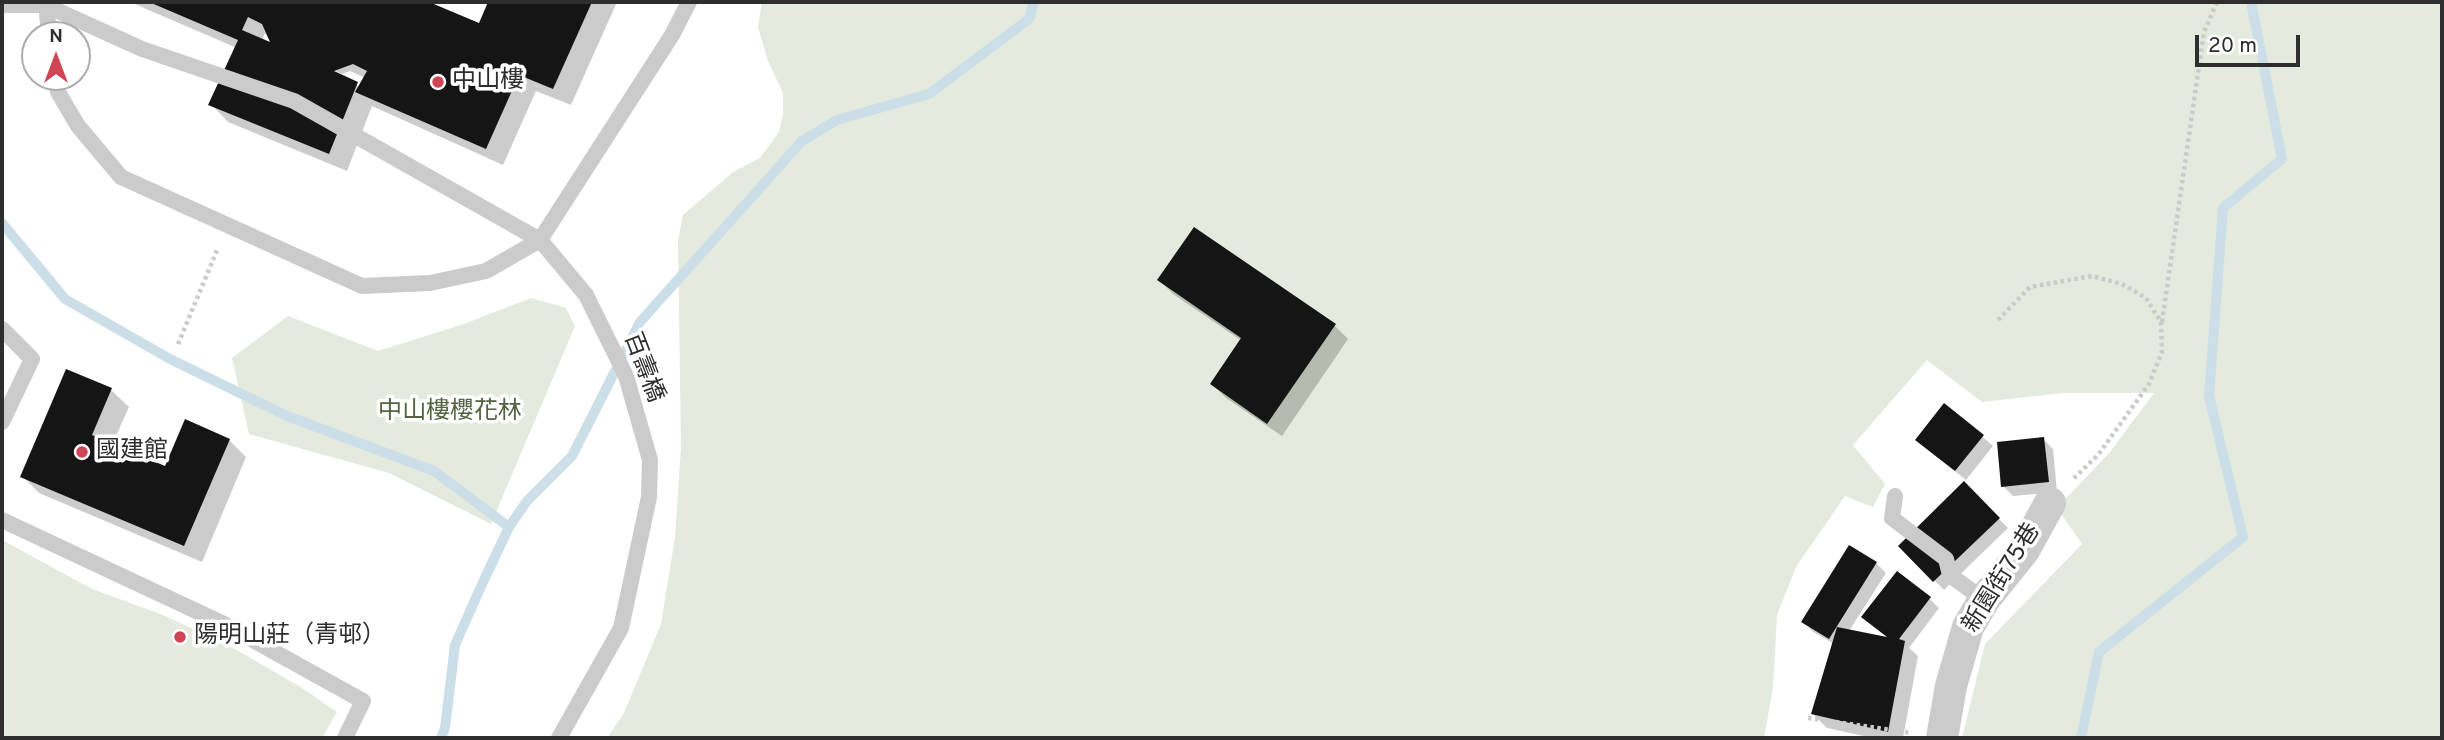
<!DOCTYPE html>
<html>
<head>
<meta charset="utf-8">
<style>
	body { margin:0 }
	#map { position:relative; width:2444px; height:740px; overflow:hidden; background:#fff; font-family:Overpass,sans-serif }
	canvas { display:block }
	.frame { position:absolute; inset:0; border:4px solid #2e2e2e; pointer-events:none }
	.north { position:absolute; left:21px; top:21px; width:70px; height:70px; box-sizing:border-box; background:#fff; border:2px solid #ababab; border-radius:50%; rotate:0deg; font-size:19px; font-weight:700; line-height:28px; text-align:center; color:#2e2e2e }
	.north::after { content:''; display:block; margin:auto; width:24px; height:32px; background:#d04555; clip-path:polygon(50% 0,100% 100%,50% 72%,0 100%) }
	.scale { position:absolute; left:2195px; top:35px; width:105px; height:32px; box-sizing:border-box; border:4px solid #2e2e2e; border-top:0; padding-left:9px; font-size:21px; line-height:24px; white-space:nowrap; color:#2e2e2e; -webkit-text-stroke:5px #fff; paint-order:stroke }
</style>
</head>
<body>
<div id="map">
<canvas width="2444" height="740"></canvas>
<div class="frame"></div>
<div class="north">N</div>
<div class="scale">20 m</div>
</div>
<script>
const g = document.querySelector('canvas').getContext('2d');
g.lineJoin = 'round';
function paint(path, color) {
  g.fillStyle = color;
  g.fill(path, 'evenodd');
}
function trace(path, color, width, dash) {
  g.strokeStyle = color;
  g.lineWidth = width;
  g.lineCap = dash ? 'butt' : 'round';
  g.setLineDash(dash || []);
  g.stroke(path);
}
function drawText(font, color, halo, rows, align = 'center') {
  g.font = font + ' Overpass,"Noto Sans TC",sans-serif';
  g.lineWidth = 7;
  g.setLineDash([]);
  g.textBaseline = 'middle';
  g.strokeStyle = halo;
  g.fillStyle = color;
  for (const [text, x, y, turn = 0] of rows) {
    g.save();
    g.translate(x, y);
    g.rotate((+turn || 0) * Math.PI / 180);
    g.textAlign = isNaN(turn) ? turn : align;
    if (halo) g.strokeText(text, 0, 0);
    g.fillText(text, 0, 0);
    g.restore();
  }
}
const green = new Path2D(`
	M762,2h1680v736h-480l23,-94 97,-100 -25,-36 53,-56 44,-59h-92l-80,9 -55,-42 -74,85 32,39 -12,23 -28,-11 -49,71 -19,48 -4,73 -9,50h-1157l17,-25 37,-89 14,-87 6,-89 -3,-207 5,-26 50,-43 27,-14 19,-26 4,-19v-20l-15,-32 -10,-34z
	M531,298l35,10 9,18 -84,198 -102,-51 -140,-39 -17,-76 56,-42 90,35 86,-27z
	M2,540l90,49 71,26 65,30 74,43 35,24 -15,26h-320z`);
const shadow = new Path2D(`
	M130,2h295l54,24 11,-24h127l-46,103 -35,-14 -33,74 -131,-59 -25,65 -119,-49 -17,-18 26,-56zM265,33l7,9 70,32 8,-3 15,7 -5,9 -98,-46z
	M1159,280l175,45 14,14 -66,97 -56,-38 -14,-14 30,-43 -69,-47z
	M67,371l44,19 18,17 -17,38 54,23 63,-28 17,17 -44,105 -163,-69 -17,-17z
	M1945,405l48,41 -27,34 -39,-31z
	M2043,439l10,10 4,43 -44,4 -10,-10z
	M1964,484l44,44 -64,62 -44,-44z
	M1849,547l27,16 10,10 -37,58 41,8 -26,-22 66,-18 9,9 -30,40 9,8 -15,82h-30l-46,-10 -14,-14 21,-70 -22,-13 -9,-10z`);
const stream = new Path2D(`
	M2,223l63,76 105,60 117,57 147,55 75,56
	M441,738l4,-10 10,-83 28,-63 26,-55 18,-26 45,-45 68,-134 162,-181 35,-21 92,-26 100,-75 5,-17
	M2081,738l18,-86 144,-115 -34,-141 14,-188 59,-49 -31,-157`);
const building = new Path2D(`
	M149,2h280l50,21 9,-21h104l-39,87 -34,-14 -33,74 -131,-57 12,-21 -14,-7 -19,7 24,11 -29,72 -121,-49 30,-65zM248,17l14,7 8,18 -28,-12z
	M1194,227l142,97 -69,100 -57,-40 31,-46 -84,-58z
	M66,369l46,19 -20,47 73,31 20,-47 45,20 -46,107 -164,-69z
	M1944,403l40,32 -29,36 -40,-31z
	M2044,437l5,45 -48,5 -4,-45z
	M1964,481l36,37 -67,64 -35,-36z
	M1849,545l28,17 -48,77 -28,-17z
	M1897,571l34,26 -32,42 6,2 -17,91 -77,-18 26,-87 50,10 -26,-20z`);
const path = new Path2D(`
	M1998,320l32,-33 62,-11 30,8 24,14 15,24 1,30 -13,32 -51,71 -26,25
	M2162,322l42,-290 13,-30
	M178,344l40,-96
	M1808,718l103,15`);
const service = new Path2D(`
	M46,2l3,33
	M2,5h43l97,44 152,52 246,139 46,55 40,81 24,84 -1,37 -28,131 -62,110
	M56,77l2,15 20,34 43,51 241,109 68,-3 56,-12 54,-31 132,-205 17,-33
	M2,329l30,30 -30,63
	M1895,496l-3,22 54,41 4,16 34,25
	M2,520l222,104 139,77 -18,37`);
const minor = new Path2D(`
	M1942,738l9,-52 17,-59 16,-27 40,-50 26,-47`);
const markers = [
	[438,82,7,"#d04555"],
	[82,452,7,"#d04555"],
	[180,637,7,"#d04555"]
];
const poiNames = [
	["中山樓",452,82],
	["國建館",96,452],
	["陽明山莊（青邨）",194,637]
];
const streetNames = [
	["百壽橋",642,368,69],
	["新園街75巷",2003,579,-58]
];
const parkNames = [
	["中山樓櫻花林",450,413]
];
paint(green, '#e4eadd');
paint(shadow, '#0003');
trace(stream, '#ccdee7', 10);
paint(building, '#151515');
trace(path, '#cbcbcb', 4.5, [3.5, 3.5]);
trace(service, '#cbcbcb', 16);
trace(minor, '#cbcbcb', 32);
for (const [x, y, r, color] of markers) {
  const dot = new Path2D();
  dot.arc(x, y, r, 0, 2 * Math.PI);
  g.fillStyle = color;
  g.fill(dot);
  trace(dot, '#fff', 2.5);
}
drawText('24px', '#2e2e2e', '#fff', poiNames, 'left');
drawText('24px', '#2e2e2e', '#fff', streetNames);
drawText('24px', '#536441', '#fff', parkNames);
</script>
</body>
</html>
